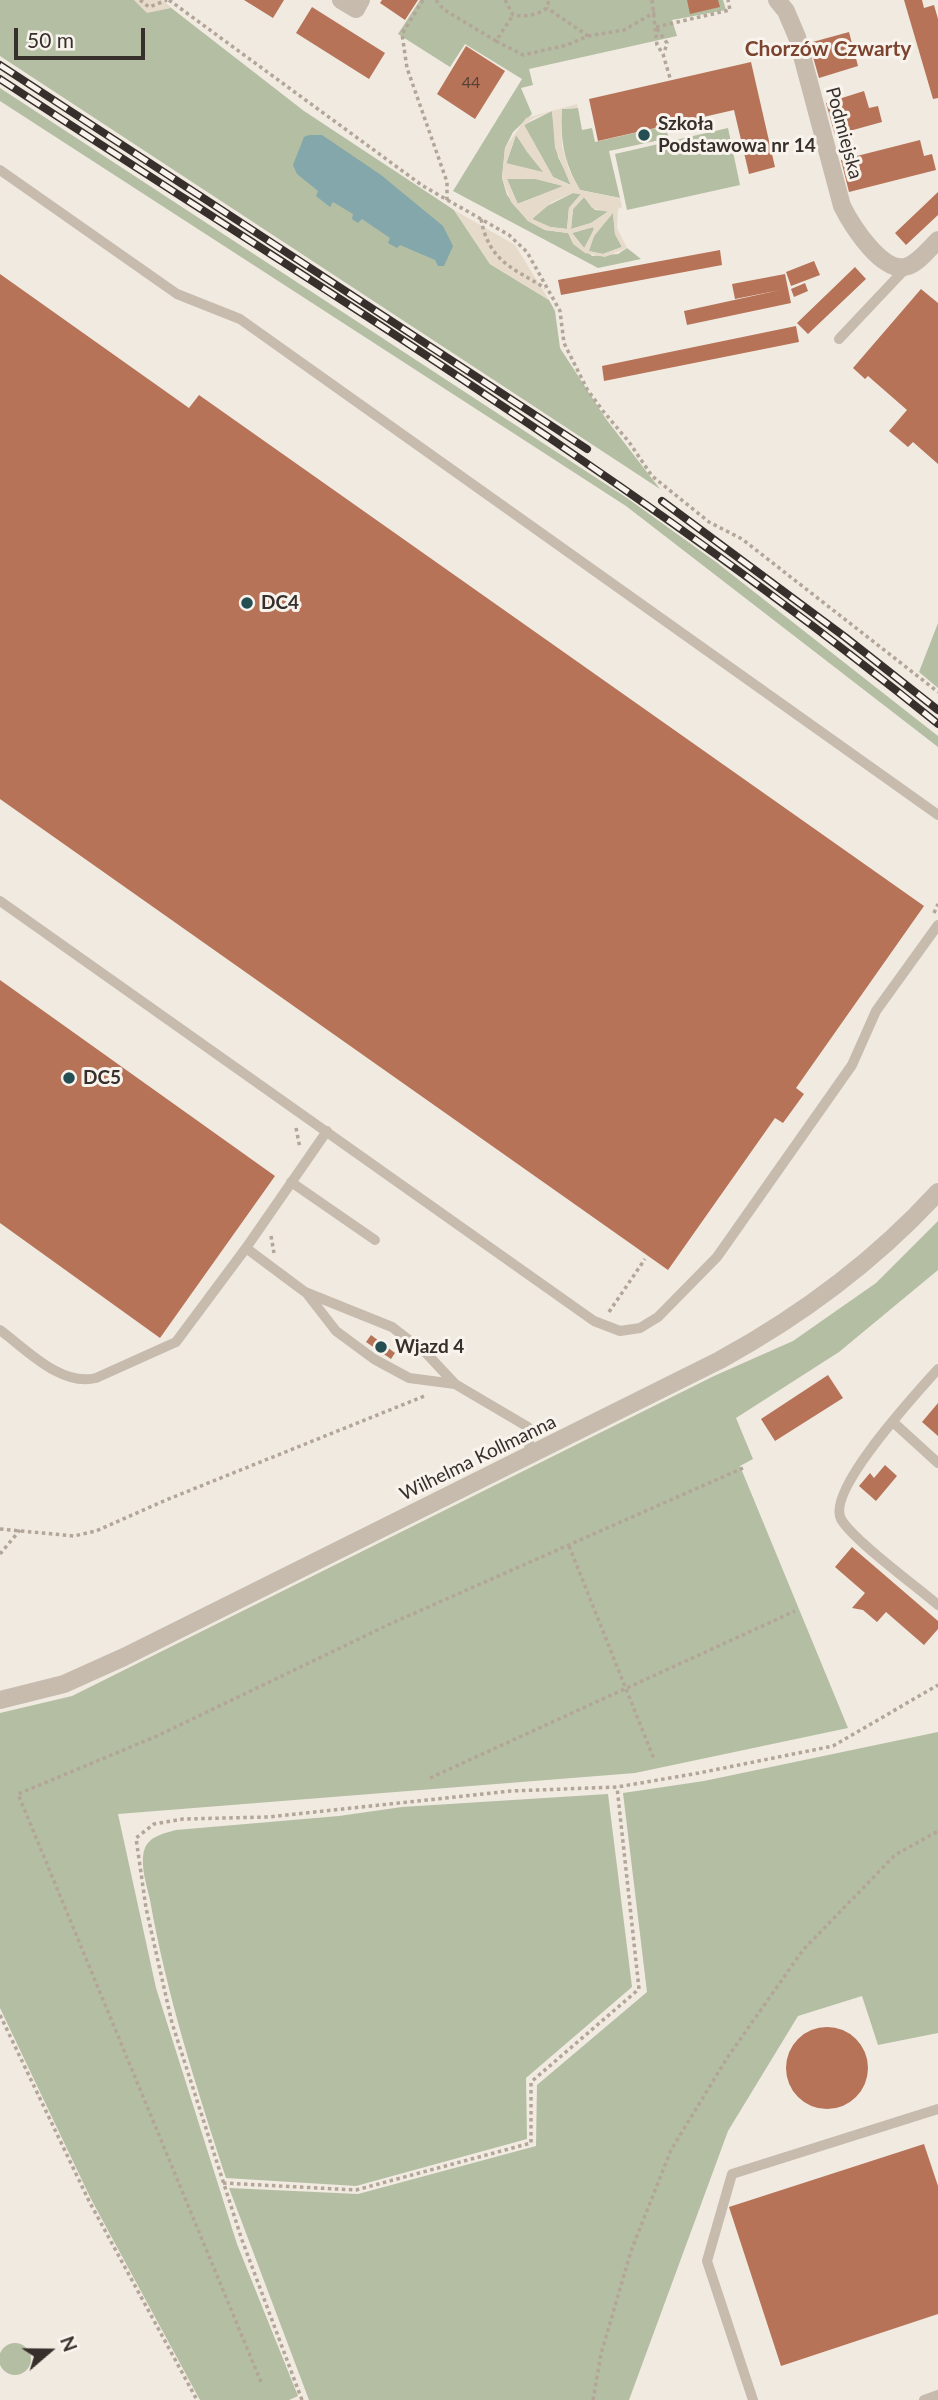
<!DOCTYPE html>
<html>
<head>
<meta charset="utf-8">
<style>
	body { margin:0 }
	#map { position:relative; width:938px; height:2400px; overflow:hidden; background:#f0eae1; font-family:Lato,sans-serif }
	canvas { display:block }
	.north { position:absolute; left:14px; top:2316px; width:70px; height:70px; -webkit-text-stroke:5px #f8f4ed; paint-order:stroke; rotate:70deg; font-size:19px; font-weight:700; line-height:28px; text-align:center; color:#372f2b }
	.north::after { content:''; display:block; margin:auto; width:24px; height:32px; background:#372f2b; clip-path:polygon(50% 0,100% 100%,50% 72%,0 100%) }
	.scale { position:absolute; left:14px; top:28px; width:131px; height:32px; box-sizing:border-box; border:4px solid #372f2b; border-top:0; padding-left:9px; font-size:21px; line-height:24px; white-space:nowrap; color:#372f2b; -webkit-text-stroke:5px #f8f4ed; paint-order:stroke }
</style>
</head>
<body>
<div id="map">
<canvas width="938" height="2400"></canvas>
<div class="north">N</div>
<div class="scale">50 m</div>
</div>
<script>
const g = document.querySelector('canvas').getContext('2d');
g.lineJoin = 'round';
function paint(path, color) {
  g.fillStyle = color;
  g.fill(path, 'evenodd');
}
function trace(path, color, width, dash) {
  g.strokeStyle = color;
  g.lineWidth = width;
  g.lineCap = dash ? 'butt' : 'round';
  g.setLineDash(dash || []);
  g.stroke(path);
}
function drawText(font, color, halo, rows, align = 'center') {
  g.font = font + ' Lato,sans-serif';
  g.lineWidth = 6;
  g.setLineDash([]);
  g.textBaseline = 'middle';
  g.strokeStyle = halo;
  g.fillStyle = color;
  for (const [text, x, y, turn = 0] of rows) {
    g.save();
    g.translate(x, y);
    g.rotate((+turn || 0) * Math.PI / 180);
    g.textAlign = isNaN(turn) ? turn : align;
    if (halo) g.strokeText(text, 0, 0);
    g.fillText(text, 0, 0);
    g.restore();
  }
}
const green = new Path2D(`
	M0,0h161l143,111 150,99 36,54 59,36 6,11 5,37 46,71 54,70 -660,-433z
	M420,0h303l3,10 -54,10 5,16 -148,33 4,16 -12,3 11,26 -19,18 -8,16 -3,30 5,17 21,26 17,9 23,3 24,23 26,-2 9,-6 14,11 -43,9 -145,-77 69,-112 -57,-35 -15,23 -52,-33z
	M0,88l627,410 89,64 222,174v11l-312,-241 -626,-405z
	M578,108l4,22 10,-2 3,14 70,-16 4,12 -60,13 11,47 -40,-8c-16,-27 -20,-50 -18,-81z
	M552,111l6,46 15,29 -20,-9 -29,-52z
	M728,128l12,57 -113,25 -12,-56z
	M516,135l29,38 -39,-9z
	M507,179h29l28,7 -47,18z
	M573,193l8,1 -12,14 -2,21 -17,-2 -18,-8 15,-13z
	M584,197l11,13 14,1 -18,12 -20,6 2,-20z
	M613,212l2,22 7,13 -19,7 -15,-3 6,-15z
	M593,227l1,2 -9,20 -13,-16z
	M938,623v65l-19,-16z
	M938,1221v49l-99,82 -103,66 17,41 -13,7 108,262 -213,45 -517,41 38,174 81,256 61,152 -9,4h-89l-109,-201 -91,-191v-295l72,-17 642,-320 79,-35 83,-58z
	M938,1732v301l-60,12 -16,-49 -64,20 -70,115 -99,269h-320l-80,-212 129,6 178,-48 1,-61 110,-93 -24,-199 81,-12z
	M608,1794l24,193 -106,91 1,61 -171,47 -130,-8c-30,-92 -59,-182 -76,-278 -3,-14 -11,-37 -5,-52 5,-12 20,-15 31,-18l163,-14 63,-9z
	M-1 2359a16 16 0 1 1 32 0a16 16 0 1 1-32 0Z`);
const plaza = new Path2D(`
	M134,0h27l10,8 -24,5z
	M577,104l1,4 -16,1 -1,9 1,28 7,24 11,20 40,8 2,9 -4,2 -1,19 10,20 -22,9 -20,-4 -12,-9 -5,-11 -23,-3 -17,-9 -17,-19 -9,-24 3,-30 21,-30zM552,111l3,37 16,38 -18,-9 -29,-52 10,-7zM516,135l11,17 16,20 -37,-9zM507,179h29l27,7 -45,18zM573,193l8,1 -12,14 -2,21 -17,-2 -18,-8 20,-17zM584,197l8,11 16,4 -17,11 -20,6 2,-20zM613,213l2,21 7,13 -19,7 -14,-3 5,-15zM593,227l1,2 -10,19 -12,-15z
	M454,210l61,35 34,55 -59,-36z`);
const water = new Path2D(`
	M309,135h13l59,40 62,51 10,20 -9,20h-6l-3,-6 -35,-15 -3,3 -9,-5 2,-5 -28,-19 -4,4 -6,-4 1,-5 -20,-12 -3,5 -14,-11 2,-5 -21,-17 -4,-9 11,-28z`);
const building = new Path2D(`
	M244,0h40l-11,18z
	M382,0h36l-13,20 -25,-17z
	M687,0h31l2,7 -30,7z
	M904,0h18l2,8 10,-3 4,14v79l-5,1z
	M312,7l73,46 -16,26 -73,-46z
	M849,32l9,34 -39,12 -10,-35z
	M466,46l39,25 -30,48 -38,-25z
	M751,62l24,105 -26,7 -15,-64 -136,31 -9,-42z
	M864,91l5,17 9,-2 4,16 -47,13 -9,-32z
	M920,140l4,16 8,-2 4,16 -87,22 -8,-32z
	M938,192v23l-32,30 -11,-12z
	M720,250l2,15 -161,30 -3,-15z
	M814,261l6,14 -29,11 -5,-14z
	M855,267l11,12 -58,55 -11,-11z
	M0,274l189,134 10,-13 725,511 -128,182 8,6 -21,29 -8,-5 -107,152 -668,-471z
	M785,274l6,29 -104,22 -3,-14 96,-21 -45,9 -3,-15z
	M805,283l3,8 -14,6 -3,-8z
	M921,289l17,14v161l-25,-22 -5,5 -19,-16 18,-21 -39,-34 -3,3 -12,-11z
	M796,326l3,16 -195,39 -2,-15z
	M0,980l275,196 -115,162 -160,-115z
	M371,1335l24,18 -4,6 -25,-17z
	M828,1375l15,23 -68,43 -14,-22z
	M938,1403v33l-16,-14z
	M885,1465l12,11 -21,25 -17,-15 11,-13 4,5z
	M852,1547l86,74v8l-14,16 -38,-33 -9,10 -14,-12 -11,-2 13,-15 -30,-26z
	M786 2068a41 41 0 1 1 82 0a41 41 0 1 1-82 0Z
	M924,2144l14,42v128l-157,52 -52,-159z`);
const path = new Path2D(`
	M140,0l9,7 18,-7
	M169,0l254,186 86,49 18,17 33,59 4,32 23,46 16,22 26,31 23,34 57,46 33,17 196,153
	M423,0l-21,34 5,34 40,114v19
	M436,0l7,9 53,32 17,-26
	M505,0l8,15c13,2 24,0 34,-7l2,-8
	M652,0l5,45 6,9 7,24
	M656,27l74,-17 -2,-10
	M657,29l10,14 -3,10
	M588,36l36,-6 31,-18
	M496,41l27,14 44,-10 21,-9 -41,-28
	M481,219c8,42 30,48 64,69
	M934,913l4,-9
	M296,1128l4,20
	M271,1236l3,17
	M609,1312l36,-53
	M0,1529l74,7 22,-5 70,-31 261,-105
	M569,1546l85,213
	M0,1554l20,-24
	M430,1778l365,-167
	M0,2015l89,186 108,199
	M223,2183l133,7 175,-47v-61l108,-93 -22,-202
	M261,2382l-243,-588 139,-58 235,-113 351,-155
	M302,2400l-60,-160 -70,-217 -26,-115 -10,-70 18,-14 29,-5 85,-2 243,-26 106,-4 82,-14 134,-27 105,-61
	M593,2400l8,-46 30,-103 40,-101 56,-92 76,-108 92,-95 43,-24`);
const service = new Path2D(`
	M0,170l177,124 63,25 698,496
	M839,339l68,-72
	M0,901l594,420 26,10 20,-3 18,-11 59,-60 135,-192 24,-54 62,-86
	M327,1131l-81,117 59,44 87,35 35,27 28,30 73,43 2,29
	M291,1182l84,58
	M308,1295l28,36 38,28 35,19 46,6
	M0,1330c26,19 61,57 96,48l80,-36 70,-94
	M938,1369c-21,24 -112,121 -97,150 12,21 75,67 97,86
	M893,1422l45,41
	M753,2400l-46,-139 25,-87 206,-65
	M924,2400l14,-5`);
const minor = new Path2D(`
	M341,0l15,9 5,-9
	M777,0l9,11 11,26 45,169c9,18 41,70 66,60 11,-4 22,-18 30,-26`);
const tertiary = new Path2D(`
	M0,1700l64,-16 60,-27 596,-297c82,-45 155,-99 218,-168`);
const rail = new Path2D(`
	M0,65l587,384
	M0,79c318,208 643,405 938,645
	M662,501l183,136 93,73`);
const markers = [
	[644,135,7,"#264f54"],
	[247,603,7,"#264f54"],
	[69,1078,7,"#264f54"],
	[381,1347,7,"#264f54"]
];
const numberNames = [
	["44",471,83]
];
const poiNames = [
	["Szkoła",658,124],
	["Podstawowa nr 14",658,146],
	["DC4",261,603],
	["DC5",83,1078],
	["Wjazd 4",395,1347]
];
const streetNames = [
	["Podmiejska",844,133,75],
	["Wilhelma Kollmanna",478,1458,-26]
];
const neighbourhoodNames = [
	["Chorzów Czwarty",828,49]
];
paint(green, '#b4bea2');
paint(plaza, '#e6dbca');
paint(water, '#83a7aa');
paint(building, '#b77358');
trace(path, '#b3a598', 3.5, [3.5, 3.5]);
trace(service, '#c7bbae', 10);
trace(minor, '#c7bbae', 18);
trace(tertiary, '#c7bbae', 18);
trace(rail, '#372f2b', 8);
trace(rail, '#f8f4ed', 5, [16]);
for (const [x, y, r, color] of markers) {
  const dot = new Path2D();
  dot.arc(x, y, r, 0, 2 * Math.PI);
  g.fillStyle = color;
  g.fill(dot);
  trace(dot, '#f8f4ed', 2.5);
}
drawText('16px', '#574036', null, numberNames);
drawText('bold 19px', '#372f2b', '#f8f4ed', poiNames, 'left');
drawText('19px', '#372f2b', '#f8f4ed', streetNames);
drawText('bold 21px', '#7c442e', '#f8f4ed', neighbourhoodNames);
</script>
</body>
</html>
